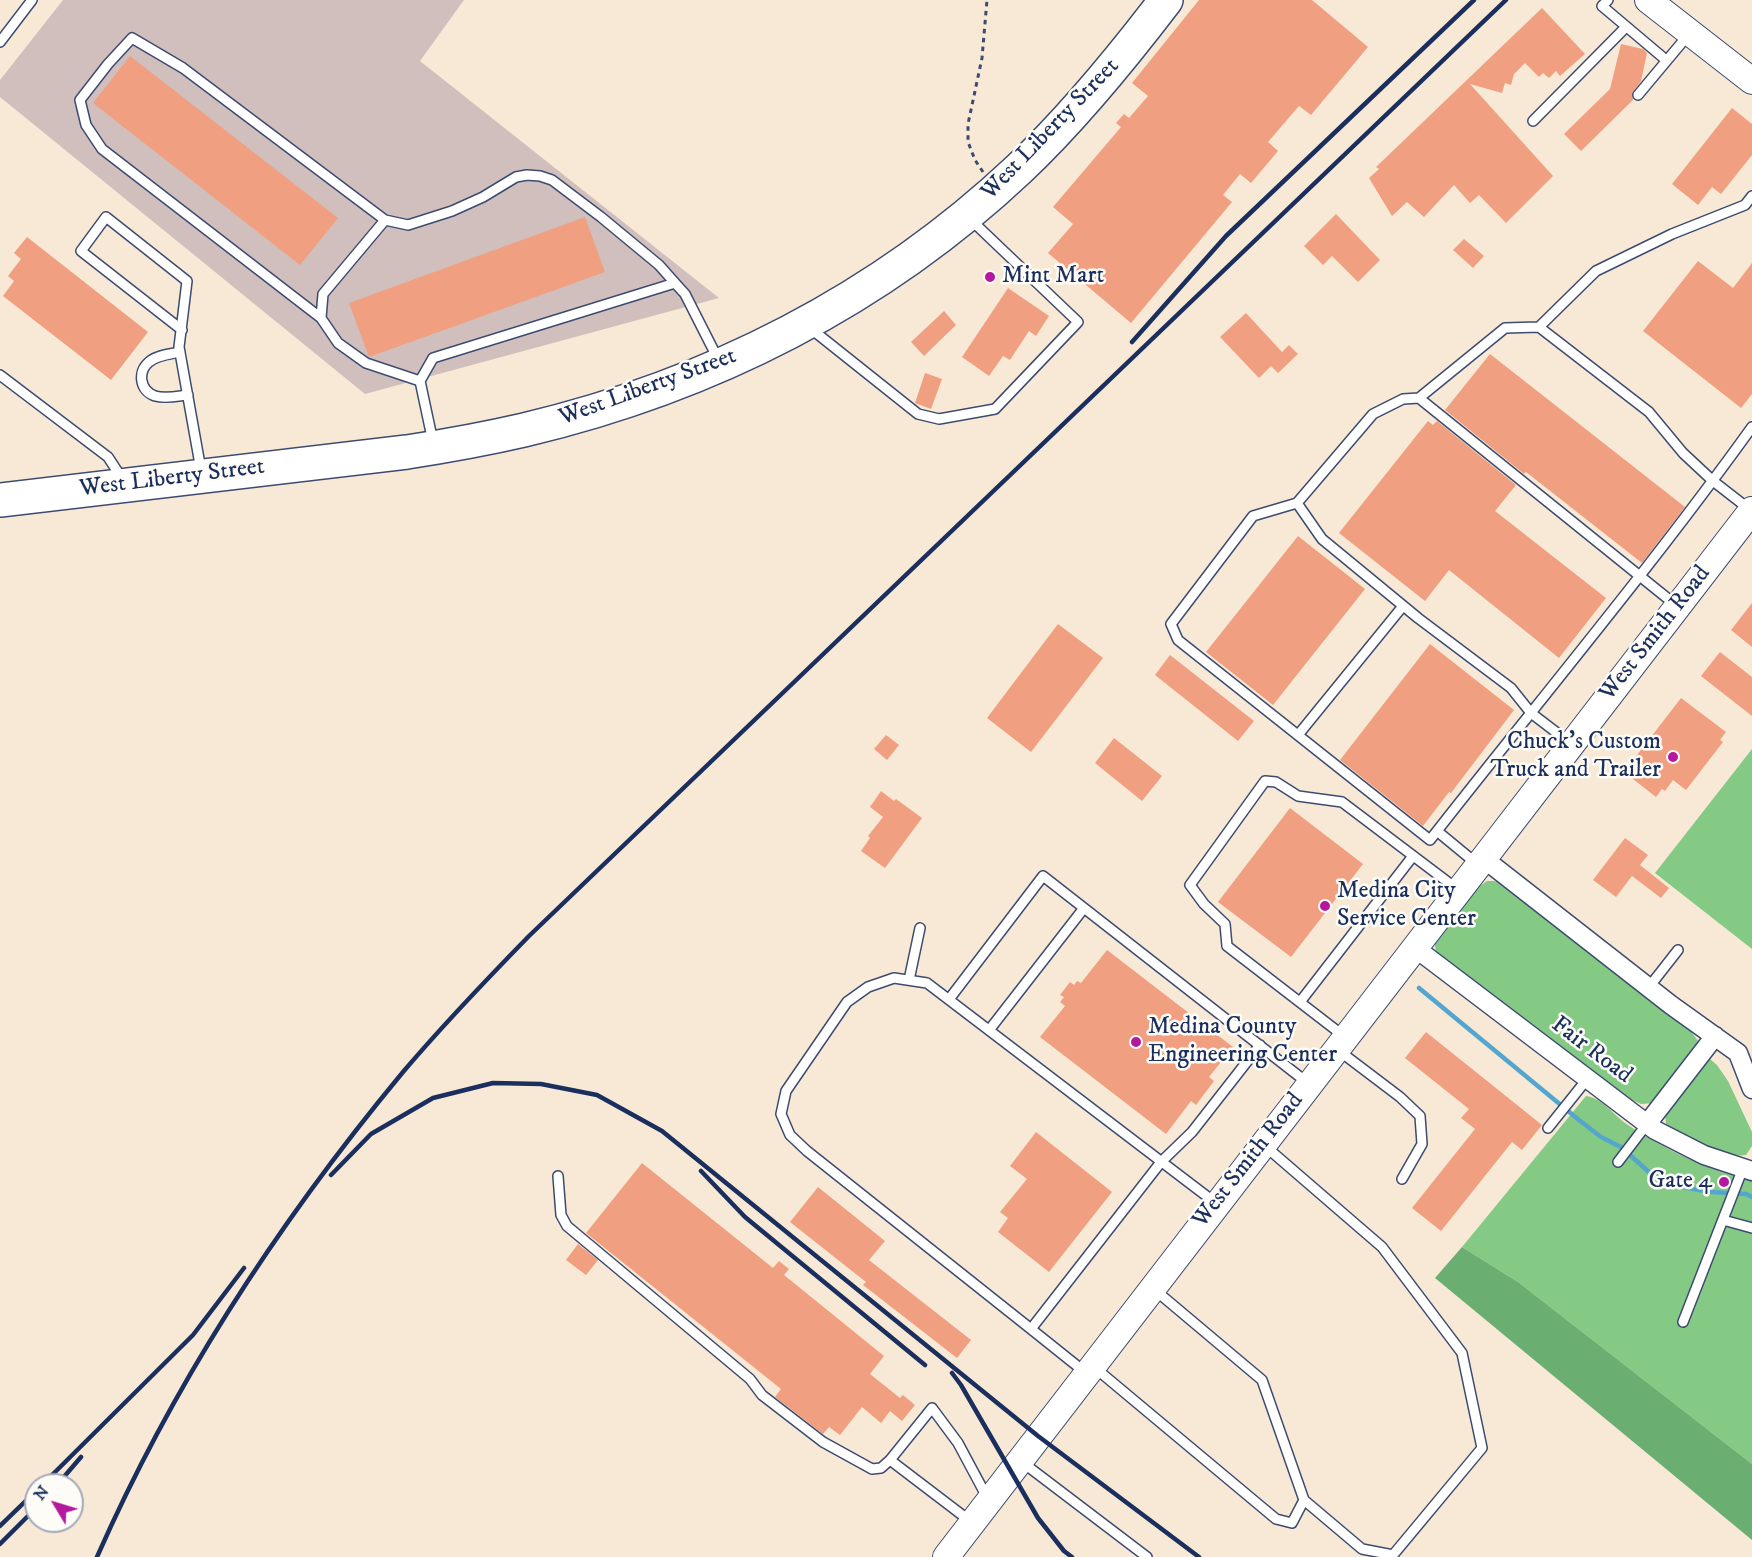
<!DOCTYPE html>
<html>
<head>
<meta charset="utf-8">
<style>
	body { margin:0 }
	#map { position:relative; width:1752px; height:1557px; overflow:hidden; background:#f8e9d6; font-family:"IM FELL DW Pica",serif }
	canvas { display:block }
	.north { position:absolute; left:24px; top:1473px; width:60px; height:60px; box-sizing:border-box; background:#fdfcf7; border:2px solid #a3aaba; border-radius:50%; rotate:308deg; font-size:16px; font-weight:700; line-height:24px; text-align:center; color:#1b2f5e }
	.north::after { content:''; display:block; margin:auto; width:21px; height:27px; background:#b5179e; clip-path:polygon(50% 0,100% 100%,50% 72%,0 100%) }
</style>
</head>
<body>
<div id="map">
<canvas width="1752" height="1557"></canvas>
<div class="north">N</div>
</div>
<script>
const g = document.querySelector('canvas').getContext('2d');
g.lineJoin = 'round';
function paint(path, color) {
  g.fillStyle = color;
  g.fill(path, 'evenodd');
}
function trace(path, color, width, dash) {
  g.strokeStyle = color;
  g.lineWidth = width;
  g.lineCap = dash ? 'butt' : 'round';
  g.setLineDash(dash || []);
  g.stroke(path);
}
function drawText(font, color, halo, rows, align = 'center') {
  g.font = font + ' "IM FELL DW Pica",serif';
  g.lineWidth = 5;
  g.setLineDash([]);
  g.textBaseline = 'middle';
  g.strokeStyle = halo;
  g.fillStyle = color;
  for (const [text, x, y, turn = 0] of rows) {
    g.save();
    g.translate(x, y);
    g.rotate((+turn || 0) * Math.PI / 180);
    g.textAlign = isNaN(turn) ? turn : align;
    if (halo) g.strokeText(text, 0, 0);
    g.fillText(text, 0, 0);
    g.restore();
  }
}
const industrial = new Path2D(`
	M63,0h401l-44,61 299,237 -354,96 -365,-297v-17z`);
const green = new Path2D(`
	M1752,749v200l-97,-76z
	M1487,881h7l9,3 187,146 8,11 -3,14 -41,48 -13,1 -13,-6 -181,-135 -11,-11 -2,-13 40,-49z
	M1710,1059l7,6 11,16 24,51v14l-6,9c-19,4 -66,-18 -80,-31l-1,-10 41,-54z
	M1586,1096c17,2 28,20 42,29 36,24 82,46 124,56v283l-234,-182 -56,-35z`);
const forest = new Path2D(`
	M1462,1247l56,35 234,182v76l-317,-262z`);
const stream = new Path2D(`
	M1419,988l160,132 22,17 20,10 29,26 21,12 40,7 35,2 6,3`);
const building = new Path2D(`
	M1199,0h113l56,47 -57,68 -12,-9 -31,36 10,9 -27,32 -11,-9 -17,21 9,7 -101,121 -83,-70 25,-29 -20,-17 68,-80 -5,-4 8,-9 5,4 19,-22 -16,-13z
	M1542,8l43,46 -25,22 -4,-5 -7,7 -6,-5 -4,4 -14,-14 -11,11 -3,11 -6,-2 -3,10 -32,-9 83,92 -47,47 -27,-28 -9,8 -16,-18 -30,32 -17,-15 -15,14 -23,-38 10,-9 -3,-2z
	M1621,44l22,5 4,4 -6,28 -9,12 1,7 -52,51 -17,-17 46,-45z
	M130,56l208,162 -38,47 -207,-162z
	M1732,108l20,16v31l-31,39 -9,-7 -14,18 -26,-21z
	M1336,214l44,46 -22,22 -26,-26 -9,9 -19,-19z
	M585,217l20,55 -236,85 -20,-54z
	M27,237l121,95 -37,48 -108,-84 11,-15 -6,-5 13,-17 -7,-6z
	M1464,239l20,17 -11,12 -20,-18z
	M1698,261l35,27 19,-25v131l-11,14 -98,-77z
	M1008,288l41,28 -13,20 -7,-5 -19,29 -7,-4 -14,20 -27,-19z
	M944,311l12,14 -32,31 -13,-14z
	M1246,313l36,39 7,-7 9,9 -20,19 -7,-7 -12,12 -39,-41z
	M1490,354l195,153 -43,56 -116,-91 -2,2 -79,-64z
	M925,373l17,6 -11,30 -16,-6z
	M1428,421l5,4 4,-4 79,64 -21,26 111,87 -47,60 -110,-88 -24,31 -86,-68z
	M1298,536l67,53 -92,116 -67,-53z
	M1752,603v44l-21,-17z
	M1058,624l45,34 -72,94 -44,-34z
	M1430,644l84,66 -63,83 -2,-1 -26,34 -83,-66z
	M1720,652l32,25v39l-51,-40z
	M1170,655l84,66 -16,20 -83,-66z
	M1681,698l45,34 -6,8 3,2 -37,48 -13,-10 -8,11 -3,-2 -6,8 -32,-25z
	M886,735l13,10 -12,15 -13,-11z
	M1114,738l48,38 -20,25 -47,-38z
	M881,791l13,10 2,-2 26,19 -37,50 -24,-17 9,-13 -2,-2 15,-19 -13,-10z
	M1290,808l73,56 -72,93 -73,-55z
	M1625,838l23,17 -8,10 29,23 -8,10 -29,-22 -16,21 -23,-17z
	M1107,950l126,97 -24,30 5,4 -18,24 -5,-4 -25,33 -126,-97 25,-31 -5,-4 4,-5 -4,-2 10,-13 4,3 3,-4 4,2z
	M1426,1032l116,93 -20,25 -10,-8 -71,89 -29,-23 63,-79 -14,-11 8,-9 -64,-51z
	M1036,1132l76,60 -63,80 -51,-40 10,-14 -8,-6 27,-33 -17,-13z
	M642,1163l131,105 6,-7 10,8 -5,6 100,81 -14,18 30,24 3,-3 12,10 -13,16 -12,-10 -9,12 -19,-16 -22,28 -11,-8 -6,7 -48,-37 6,-8 -195,-156z
	M818,1187l67,54 -16,19 102,80 -14,18 -94,-73 3,-3 -76,-60z
	M578,1244l20,16 -12,15 -20,-15z`);
const path = new Path2D(`
	M983,172l-8,-12 -7,-18v-18l14,-66 5,-58`);
const lane = new Path2D(`
	M1608,0l-6,6 64,54
	M0,42l32,-42
	M1638,95l51,-61
	M1533,121l93,-94
	M385,220l23,5 44,-14 31,-14 33,-20 11,-2 13,1 12,4 49,37 58,48 16,18
	M321,318l-219,-169 -16,-24 -6,-25 28,-36 24,-26 51,30 202,152 -62,74 -2,24 17,25 28,20 54,18
	M1539,327l110,85 34,41 30,28 36,28
	M810,328l108,86 21,5 56,-10 83,-87 -108,-103
	M182,330l-101,-79 25,-34 81,64 -8,66 22,123
	M180,352c-9,2 -23,3 -31,10 -12,10 -9,29 6,34 11,3 23,0 33,-1
	M0,375l108,82 15,23
	M1419,398l86,-70 34,-1 57,-56 76,-37 73,-29 7,-9
	M433,442l-13,-61 13,-23 242,-75 10,11 33,65
	M1297,503l25,36 96,79 93,70 20,25 38,29
	M1677,606l-258,-208 -16,1 -30,15 -76,89 -44,13 -82,108 7,16 252,200c107,-137 220,-271 322,-413
	M1298,735l105,-129
	M1437,831l40,33
	M909,980l11,-52
	M1649,987l29,-37
	M950,998l93,-122 266,208
	M1300,1002l113,-146
	M990,1029l94,-121
	M1345,1037l-118,-91 -2,-22 -21,-20 -14,-19 75,-104 11,1 22,14 44,6 115,87
	M1338,1050l62,47 20,19 2,28 -20,35
	M1548,1128l40,-50
	M1265,1146l117,101 80,106 20,95 -89,107 -31,-6 -58,-49
	M1618,1162l29,-38
	M558,1176l3,39 6,11 183,153 12,16 61,47 49,27 9,-1 9,-8
	M1723,1220l29,8
	M1683,1322l60,-154
	M1031,1329l-224,-178 -17,-16 -9,-21 5,-23 61,-89 21,-15 26,-9 33,5 290,221
	M1094,1367l182,152 16,4 12,-23 -42,-120 -107,-90
	M1086,1373l-55,-44 130,-167 31,-30 68,-87
	M1022,1462l125,95
	M970,1521l-80,-61 42,-52 26,35 30,56`);
const street = new Path2D(`
	M1483,858l188,147 67,48 14,36
	M1414,947l241,183 49,25 48,16
	M1647,1124l68,-88`);
const secondary = new Path2D(`
	M1648,0l104,81
	M946,1557l806,-1047`);
const highway = new Path2D(`
	M0,500l407,-48c39,-6 78,-13 117,-22 186,-44 356,-130 495,-261 54,-51 102,-110 147,-169`);
const rail = new Path2D(`
	M1132,342l94,-106 248,-236
	M701,1171l44,46 180,148
	M331,1175l40,-41 62,-36 60,-15 48,1 56,11 65,36 376,305 161,121
	M952,1373l9,12 77,133 26,33 8,6
	M42,1485l151,-150 51,-67
	M57,1485l24,-28
	M0,1526l36,-35
	M0,1544l36,-36
	M97,1557c77,-175 184,-338 306,-485 40,-47 83,-92 126,-136l977,-936`);
const markers = [
	[990,277,6,"#b5179e"],
	[1673,757,6,"#b5179e"],
	[1325,906,6,"#b5179e"],
	[1136,1042,6,"#b5179e"],
	[1724,1182,6,"#b5179e"]
];
const streetNames = [
	["West Liberty Street",1051,130,-46],
	["West Liberty Street",648,388,-20],
	["West Liberty Street",172,479,-7],
	["West Smith Road",1656,634,-52],
	["Fair Road",1591,1051,37],
	["West Smith Road",1249,1161,-52]
];
const poiNames = [
	["Mint Mart",1002,277],
	["Chuck's Custom",1661,743,"right"],
	["Truck and Trailer",1661,771,"right"],
	["Medina City",1337,892],
	["Service Center",1337,920],
	["Medina County",1148,1028],
	["Engineering Center",1148,1056],
	["Gate 4",1712,1182,"right"]
];
paint(industrial, '#d1bfbd');
paint(green, '#84ca84');
paint(forest, '#6bae72');
trace(stream, '#54a6cf', 4.5);
paint(building, '#f09f80');
trace(lane, '#3c4b70', 12);
trace(street, '#3c4b70', 21);
trace(secondary, '#3c4b70', 28);
trace(highway, '#3c4b70', 36);
trace(path, '#3c4b70', 3, [4.5, 4.5]);
trace(lane, '#fff', 9);
trace(street, '#fff', 18);
trace(secondary, '#fff', 26);
trace(highway, '#fff', 33);
trace(rail, '#1b2f5e', 4.5);
for (const [x, y, r, color] of markers) {
  const dot = new Path2D();
  dot.arc(x, y, r, 0, 2 * Math.PI);
  g.fillStyle = color;
  g.fill(dot);
  trace(dot, '#fdfcf7', 2);
}
drawText('24px', '#1b2f5e', '#fdfcf7', streetNames);
drawText('24px', '#1b2f5e', '#fdfcf7', poiNames, 'left');
</script>
</body>
</html>
